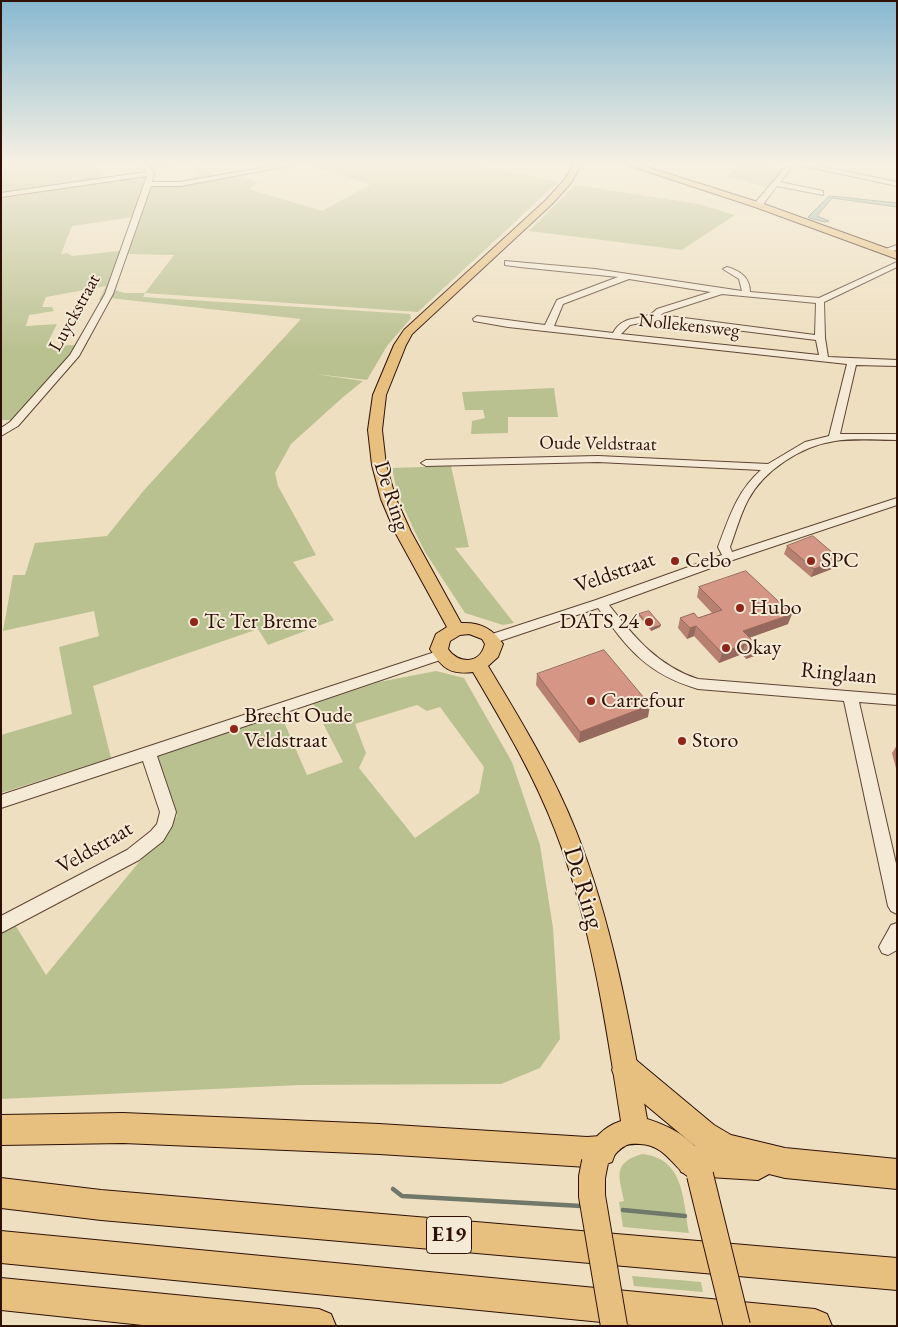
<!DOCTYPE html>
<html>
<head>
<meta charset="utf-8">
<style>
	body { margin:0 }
	#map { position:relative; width:898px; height:1327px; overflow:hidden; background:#eedfc0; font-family:"EB Garamond",serif }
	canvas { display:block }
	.frame { position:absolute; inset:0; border:2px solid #2e1005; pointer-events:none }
</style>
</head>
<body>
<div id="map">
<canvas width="898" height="1327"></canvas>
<div class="frame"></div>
</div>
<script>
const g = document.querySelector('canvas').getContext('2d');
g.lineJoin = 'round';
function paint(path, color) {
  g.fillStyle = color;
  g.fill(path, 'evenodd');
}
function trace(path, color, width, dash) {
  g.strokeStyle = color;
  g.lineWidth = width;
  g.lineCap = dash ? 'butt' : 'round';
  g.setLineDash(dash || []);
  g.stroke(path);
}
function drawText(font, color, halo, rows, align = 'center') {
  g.font = font + ' "EB Garamond",serif';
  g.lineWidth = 4;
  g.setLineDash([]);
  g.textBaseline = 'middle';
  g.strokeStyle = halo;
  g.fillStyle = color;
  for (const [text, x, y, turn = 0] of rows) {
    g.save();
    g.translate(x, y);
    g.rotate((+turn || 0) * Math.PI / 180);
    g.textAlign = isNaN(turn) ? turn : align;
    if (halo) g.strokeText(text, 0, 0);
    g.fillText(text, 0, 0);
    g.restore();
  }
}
const green = new Path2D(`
	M1,162h116l-20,3 8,13 -104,15z
	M147,162h51l16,15 -22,4 -2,-1 10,-7 -7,-3 2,-3 -2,-2 -41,4z
	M313,162h156l-2,1 91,19 -140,130 -273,-19 -2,4 267,17 1,4 -24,28 -20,34 -52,-6 48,7 -21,17 -51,46 -16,29 3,13 38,69 -23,7 41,58 -66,25 -10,-16 -165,57 18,72 -110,35v-58l71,-21 -13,-67 40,-11 -5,-25 -91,20 10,-56h12l10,-32 72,-7 38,-47 156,-170 -174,-19 -17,-2 -1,2h-10l7,-14 -60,11 -4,10h10l2,4 -25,4 -3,11 31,-2 -11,22 30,-1 -9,14 -55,61h-11v-224l146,-21 -14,42 -61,9 -11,28 6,-1 5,3 47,-5 2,1 -13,32h8l-1,6 9,3h21l29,-38 -47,-1 22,-67 89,-12 20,7 -9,7 73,22 49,-27 -68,-20z
	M743,162h23l-3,3 22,5 -17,18 -41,-12z
	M575,185l124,19 36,11 -53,35 -153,-19z
	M554,388l4,29h-50v16l-37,1 1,-13 13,-3 -2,-8h-18l-3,-18z
	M451,466l18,81 -14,1 59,75 -11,2 -38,-12 -40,-61 -12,-24 -16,-36 -5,-24z
	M436,671l28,7 48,84 28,83 13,83 7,111 -20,29 -39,16 -202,1 -298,14v-169l13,-7 32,52 131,-159 -22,-60 126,-41 26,60 36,-13 -30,-58 66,-22zM417,705l10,6 13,-4 44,60 -5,26 -64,45 -56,-70 7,-15 -11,-29z
	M642,1154c42,4 41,45 47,79l-66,-6 -4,-25 5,-1c-5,-25 -12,-38 18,-47z
	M632,1276l69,6 2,10 -69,-6z`);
const water = new Path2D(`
	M831,196l66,7v4l-65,-9 -15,18 12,5 -4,1 -16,-4 -1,-1 20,-20z`);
const stream = new Path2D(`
	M393,1189l9,7 179,10
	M623,1210l62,6`);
const minor = new Path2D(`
	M141,162h6l7,11 -2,9h28l116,-20h14l-130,24h-29l-38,108 -34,62 -61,70 -17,10v-8l9,-6 60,-67 35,-61 42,-118 -146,21v-4l145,-21z
	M790,162h6l-16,20 43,9v4l-46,-9 -16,21h-6v-4z
	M801,162l96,20v4l-98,-21v-2z
	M897,245v5l-13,3 -4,-2z
	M505,261l90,8 147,22 -3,-12 -16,-10 4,-2c13,4 23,10 23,25l69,6 78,-36v5l-73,35 1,36 3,19 69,3v6l-41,-1 -16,69h57v6c-21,0 -42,-2 -62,1 -34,5 -71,29 -87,59 -8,15 -12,31 -18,47l2,5 165,-54v7l-164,55 -124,45c26,33 49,61 89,74l199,16v10l-38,-3 38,166v46l-6,-3 -3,-5 -44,-205 -146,-12c-51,-15 -69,-39 -100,-81l-107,36 -5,-2 -2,-3 2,-3 110,-36 126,-45 -4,-8c11,-29 19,-56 43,-77l-163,-8 -172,4 -5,-3 5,-3 172,-4 170,8 37,-22 24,-6 18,-72 -339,-37 -34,-6 -1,-2 4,-3 68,9 12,-25 61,-23 -98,-10 -15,-2zM629,279l82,13 -54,17c-12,14 -33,3 -44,24l-59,-7 9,-22zM722,294l94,9 -1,32 -154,-20 2,-2zM655,320l161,20 3,15 -198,-21 9,-9z
	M441,650l5,2 2,3 -2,3 -289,98 19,56 -4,14 -9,15 -24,19 -138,73v-17l126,-66 24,-19 6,-7 3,-12 -17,-51 -142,47v-13z
	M897,923v27l-9,5 -6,-2 -3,-6c4,-8 8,-14 12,-22z`);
const major = new Path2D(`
	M575,162h8l-12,21 -19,21 -140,130 -6,11 -20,50 -4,35 4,35 10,34 15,33 50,91c18,-1 32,5 42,21l-5,13 -10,9c32,53 65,107 88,165 36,91 54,191 71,288 26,8 51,22 62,49l-4,9 -9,4c-22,-9 -28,-36 -56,-37 -5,0 -10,-1 -15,2 -13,7 -14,19 -28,25l-9,-4 -4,-9c7,-18 19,-31 37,-37 -15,-98 -30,-199 -66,-291 -21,-55 -52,-107 -82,-158 -23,3 -31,-4 -43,-23l6,-15 11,-7 -52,-95 -14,-33 -9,-34 -4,-35 5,-35 21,-50 10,-15 142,-130 19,-21zM469,634l13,5 3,5c-5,21 -27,20 -37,5l2,-8 10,-6z
	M618,162h13l130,41 136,49v7l-142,-52z`);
const highway = new Path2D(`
	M626,1056l10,4 78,65 17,10 54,13 112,11v30l-112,-11 -16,-4 -11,6 -66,-4 -11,-4 -4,-11 4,-11 14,-4 -79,-66 -4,-10 4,-10z
	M123,1113l256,11 208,13 14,-1 11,4 4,11 -4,11 -11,4 -14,1 -208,-13 -256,-11 -122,2v-30z
	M1,1178l100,12 796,68v32l-796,-70 -100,-12z
	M1,1231l814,78 12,5 5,12h-190l-641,-63z
	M1,1278l318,31 12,5 5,12h-184l-151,-16z`);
const majorBridge = new Path2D(`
	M595,1162l-3,15v19l22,130
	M700,1175l37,151`);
const wall = new Path2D(`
	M787,546l50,21 -26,10 -27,-23z
	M699,587l89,37 -39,14 9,8 -4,10 -8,3 -4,-5 -23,9 -25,-27 -7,3 -9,-11 2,-10h18l14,-5 -15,-16z
	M639,614l21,13 -9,4 -12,-15z
	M537,674l111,43 -69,26 -43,-58z
	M897,745v27l-5,-19z`);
const shadedWall = new Path2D(`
	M840,559l-3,8 -26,10 3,-8z
	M792,614l-4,10 -48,17 3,-10z
	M661,625l-1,2 -9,4v-3z
	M696,626l-2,10 -7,3 3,-11z
	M745,644l-3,10 -23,9 3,-10z
	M758,646l-4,10 -8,3 4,-10z
	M650,705l-2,12 -69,26 1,-11z`);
const building = new Path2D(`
	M813,536l27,23 -26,10 -27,-23z
	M746,571l46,43 -49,17 15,15 -8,3 -5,-5 -23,9 -26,-27 -6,2 -10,-10 14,-5 4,5 24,-8 -23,-23z
	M649,611l12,14 -10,3 -12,-14z
	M604,650l46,55 -70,27 -43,-58z`);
const markers = [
	[675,561,5,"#8f2418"],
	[811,561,5,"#8f2418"],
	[740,608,5,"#8f2418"],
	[194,622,5,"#8f2418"],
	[649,622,5,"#8f2418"],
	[726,648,5,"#8f2418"],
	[591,701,5,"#8f2418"],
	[234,729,5,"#8f2418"],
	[682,741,5,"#8f2418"]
];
const farStreetnames = [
	["Luyckstraat",75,313,-61],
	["Nollekensweg",689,326,6],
	["Oude Veldstraat",598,444,1]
];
const shields = [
	[449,1235,45]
];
const shieldNames = [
	["E19",449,1235]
];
const streetNames = [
	["De Ring",391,496,72],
	["Veldstraat",615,573,-20],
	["Ringlaan",839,674,5],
	["Veldstraat",95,848,-30]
];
const poiNames = [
	["Cebo",685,561],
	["SPC",821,561],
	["Hubo",750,608],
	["Tc Ter Breme",204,622],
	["DATS 24",639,622,"right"],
	["Okay",736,648],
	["Carrefour",601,701],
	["Brecht Oude",244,716],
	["Veldstraat",244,741],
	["Storo",692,741]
];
const nearStreetnames = [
	["De Ring",583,888,73]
];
paint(green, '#bac191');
paint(water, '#9bbdac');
trace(water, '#6f7869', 1);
trace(stream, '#6f7869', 4.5);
trace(minor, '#5e4434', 2);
trace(major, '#2e1005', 2);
trace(highway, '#2e1005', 2);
paint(minor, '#f4ead6');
paint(major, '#e7c080');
paint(highway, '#e7c080');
trace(majorBridge, '#2e1005', 28, []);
trace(majorBridge, '#e7c080', 26);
paint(wall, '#b78172');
paint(shadedWall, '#95695d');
paint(building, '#d59685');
trace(building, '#95695d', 1);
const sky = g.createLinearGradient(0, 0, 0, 348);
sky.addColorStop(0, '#89b8d0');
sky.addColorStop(0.47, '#f7f1e3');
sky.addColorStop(1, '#f7f1e300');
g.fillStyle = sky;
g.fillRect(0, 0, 898, 348);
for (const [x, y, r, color] of markers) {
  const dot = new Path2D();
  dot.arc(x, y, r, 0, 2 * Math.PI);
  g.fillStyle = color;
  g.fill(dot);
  trace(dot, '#f4ead6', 2);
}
drawText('19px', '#2e1005', '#f4ead6', farStreetnames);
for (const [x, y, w] of shields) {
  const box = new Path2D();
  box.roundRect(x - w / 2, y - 18.5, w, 37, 4);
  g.fillStyle = '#f4ead6';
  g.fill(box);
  trace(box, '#2e1005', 1);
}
drawText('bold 21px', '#2e1005', null, shieldNames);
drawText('22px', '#2e1005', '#f4ead6', streetNames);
drawText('22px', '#2e1005', '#f4ead6', poiNames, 'left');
drawText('26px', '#2e1005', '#f4ead6', nearStreetnames);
</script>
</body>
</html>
